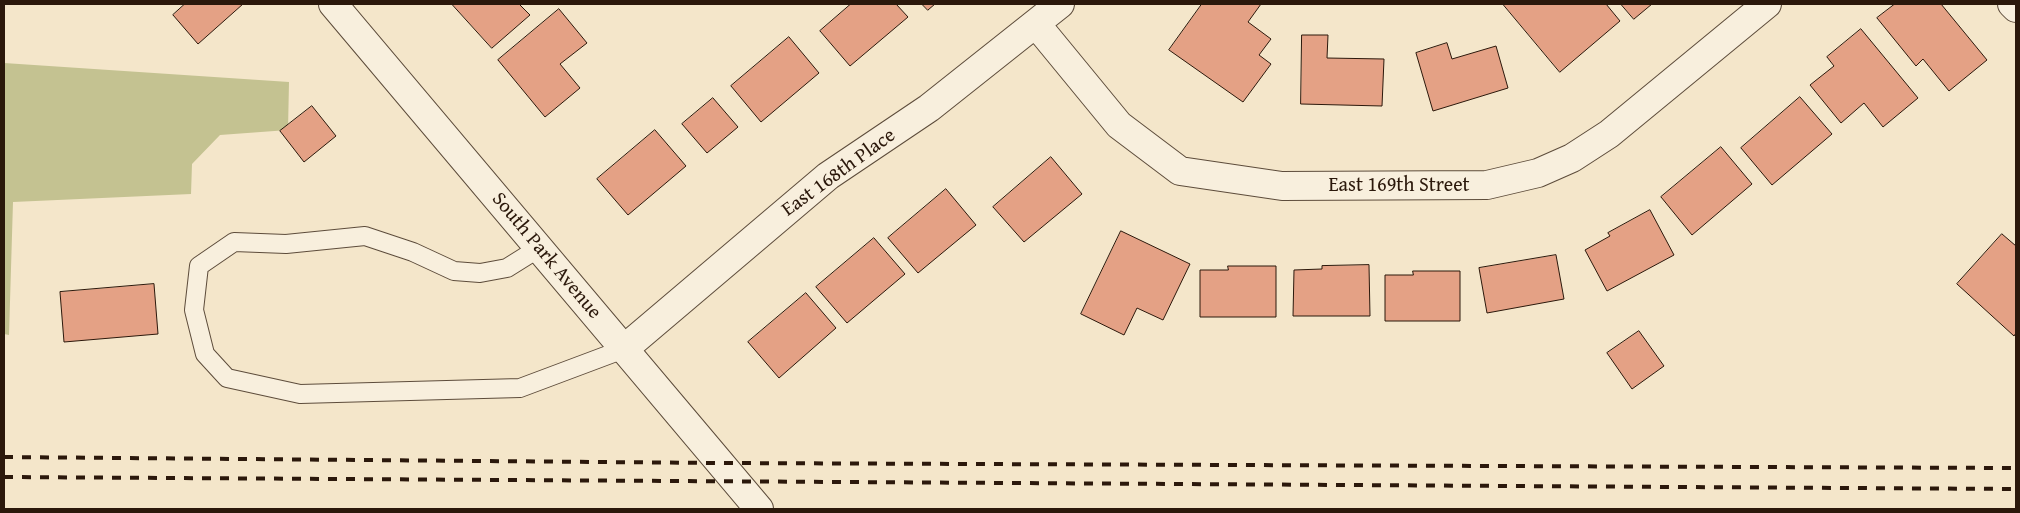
<!DOCTYPE html>
<html>
<head>
<meta charset="utf-8">
<style>
	body { margin:0 }
	#map { position:relative; width:2020px; height:513px; overflow:hidden; background:#f4e6ca; font-family:"Gentium Book Plus",serif }
	canvas { display:block }
	.frame { position:absolute; inset:0; border:5px solid #2b180b; pointer-events:none }
</style>
</head>
<body>
<div id="map">
<canvas width="2020" height="513"></canvas>
<div class="frame"></div>
</div>
<script>
const g = document.querySelector('canvas').getContext('2d');
g.lineJoin = 'round';
function paint(path, color) {
  g.fillStyle = color;
  g.fill(path, 'evenodd');
}
function trace(path, color, width, dash) {
  g.strokeStyle = color;
  g.lineWidth = width;
  g.lineCap = dash ? 'butt' : 'round';
  g.setLineDash(dash || []);
  g.stroke(path);
}
function drawText(font, color, halo, rows, align = 'center') {
  g.font = font + ' "Gentium Book Plus",serif';
  g.lineWidth = 5;
  g.setLineDash([]);
  g.textBaseline = 'middle';
  g.strokeStyle = halo;
  g.fillStyle = color;
  for (const [text, x, y, turn = 0] of rows) {
    g.save();
    g.translate(x, y);
    g.rotate((+turn || 0) * Math.PI / 180);
    g.textAlign = isNaN(turn) ? turn : align;
    if (halo) g.strokeText(text, 0, 0);
    g.fillText(text, 0, 0);
    g.restore();
  }
}
const green = new Path2D(`
	M4,63l285,19 -1,48 -68,5 -28,29 -1,30 -178,8 -4,133 -5,-1z`);
const building = new Path2D(`
	M185,4h58l-45,40 -25,-29z
	M452,4h67l11,11 -38,33z
	M851,4h45l12,13 -58,49 -30,-35z
	M922,4h13l-7,6z
	M1202,4h59l-13,18 23,17 -12,16 12,9 -28,38 -74,-52z
	M1503,4h103l14,17 -60,51z
	M1621,4h31l-18,15z
	M1895,4h46l46,56 -38,31 -26,-32 -7,7 -39,-48z
	M559,9l28,34 -27,21 20,24 -35,29 -47,-57z
	M1861,29l57,69 -35,29 -19,-24 -23,20 -31,-38 24,-19 -7,-9z
	M1302,35h26l-1,23 57,1 -2,47 -81,-2z
	M789,37l30,36 -58,49 -30,-36z
	M1447,43l5,16 44,-13 12,42 -75,23 -17,-58z
	M1800,97l32,37 -60,51 -31,-37z
	M713,98l25,29 -31,26 -25,-29z
	M312,106l24,30 -32,26 -24,-31z
	M655,130l31,36 -58,49 -31,-36z
	M1721,147l31,37 -60,51 -31,-38z
	M1051,157l31,37 -58,48 -31,-35z
	M946,189l30,36 -58,48 -30,-35z
	M1650,210l24,45 -67,36 -22,-41 25,-14 -2,-3z
	M1121,231l69,33 -27,56 -26,-12 -13,27 -43,-21z
	M2002,234l14,12v87l-2,3 -57,-52z
	M874,238l31,36 -58,49 -31,-36z
	M1556,255l8,44 -77,14 -8,-45z
	M1369,265l1,51h-77l1,-46 28,-1v-3z
	M1228,266h48v51h-76v-47h28z
	M1413,271h47v50h-75v-46h28z
	M154,284l4,50 -94,8 -4,-50z
	M806,293l30,35 -57,50 -31,-36z
	M1639,331l25,35 -32,23 -25,-36z`);
const service = new Path2D(`
	M539,248l-32,20 -27,5 -26,-2 -41,-19 -48,-16 -79,8 -52,-2 -35,24 -5,44 11,44 22,24 73,16 220,-6 104,-39`);
const minor = new Path2D(`
	M2012,4l4,4
	M1036,24l83,101 61,46 102,15 205,-1 51,-12 34,-15 37,-24 158,-130
	M624,349l204,-173 101,-68 131,-104`);
const tertiary = new Path2D(`
	M333,4l426,505`);
const rail = new Path2D(`
	M4,457l716,6 1296,5
	M4,477l2012,12`);
const streetNames = [
	["East 168th Place",839,173,-36],
	["East 169th Street",1399,186],
	["South Park Avenue",546,256,50]
];
paint(green, '#c4c291');
paint(building, '#e4a185');
trace(building, '#2b180b', 1);
trace(service, '#5d4c3b', 20);
trace(minor, '#5d4c3b', 30);
trace(tertiary, '#5d4c3b', 30);
trace(service, '#f8efdd', 18);
trace(minor, '#f8efdd', 28);
trace(tertiary, '#f8efdd', 28);
trace(rail, '#2b180b', 4, [9, 9]);
drawText('20px', '#2b180b', '#f8efdd', streetNames);
</script>
</body>
</html>
